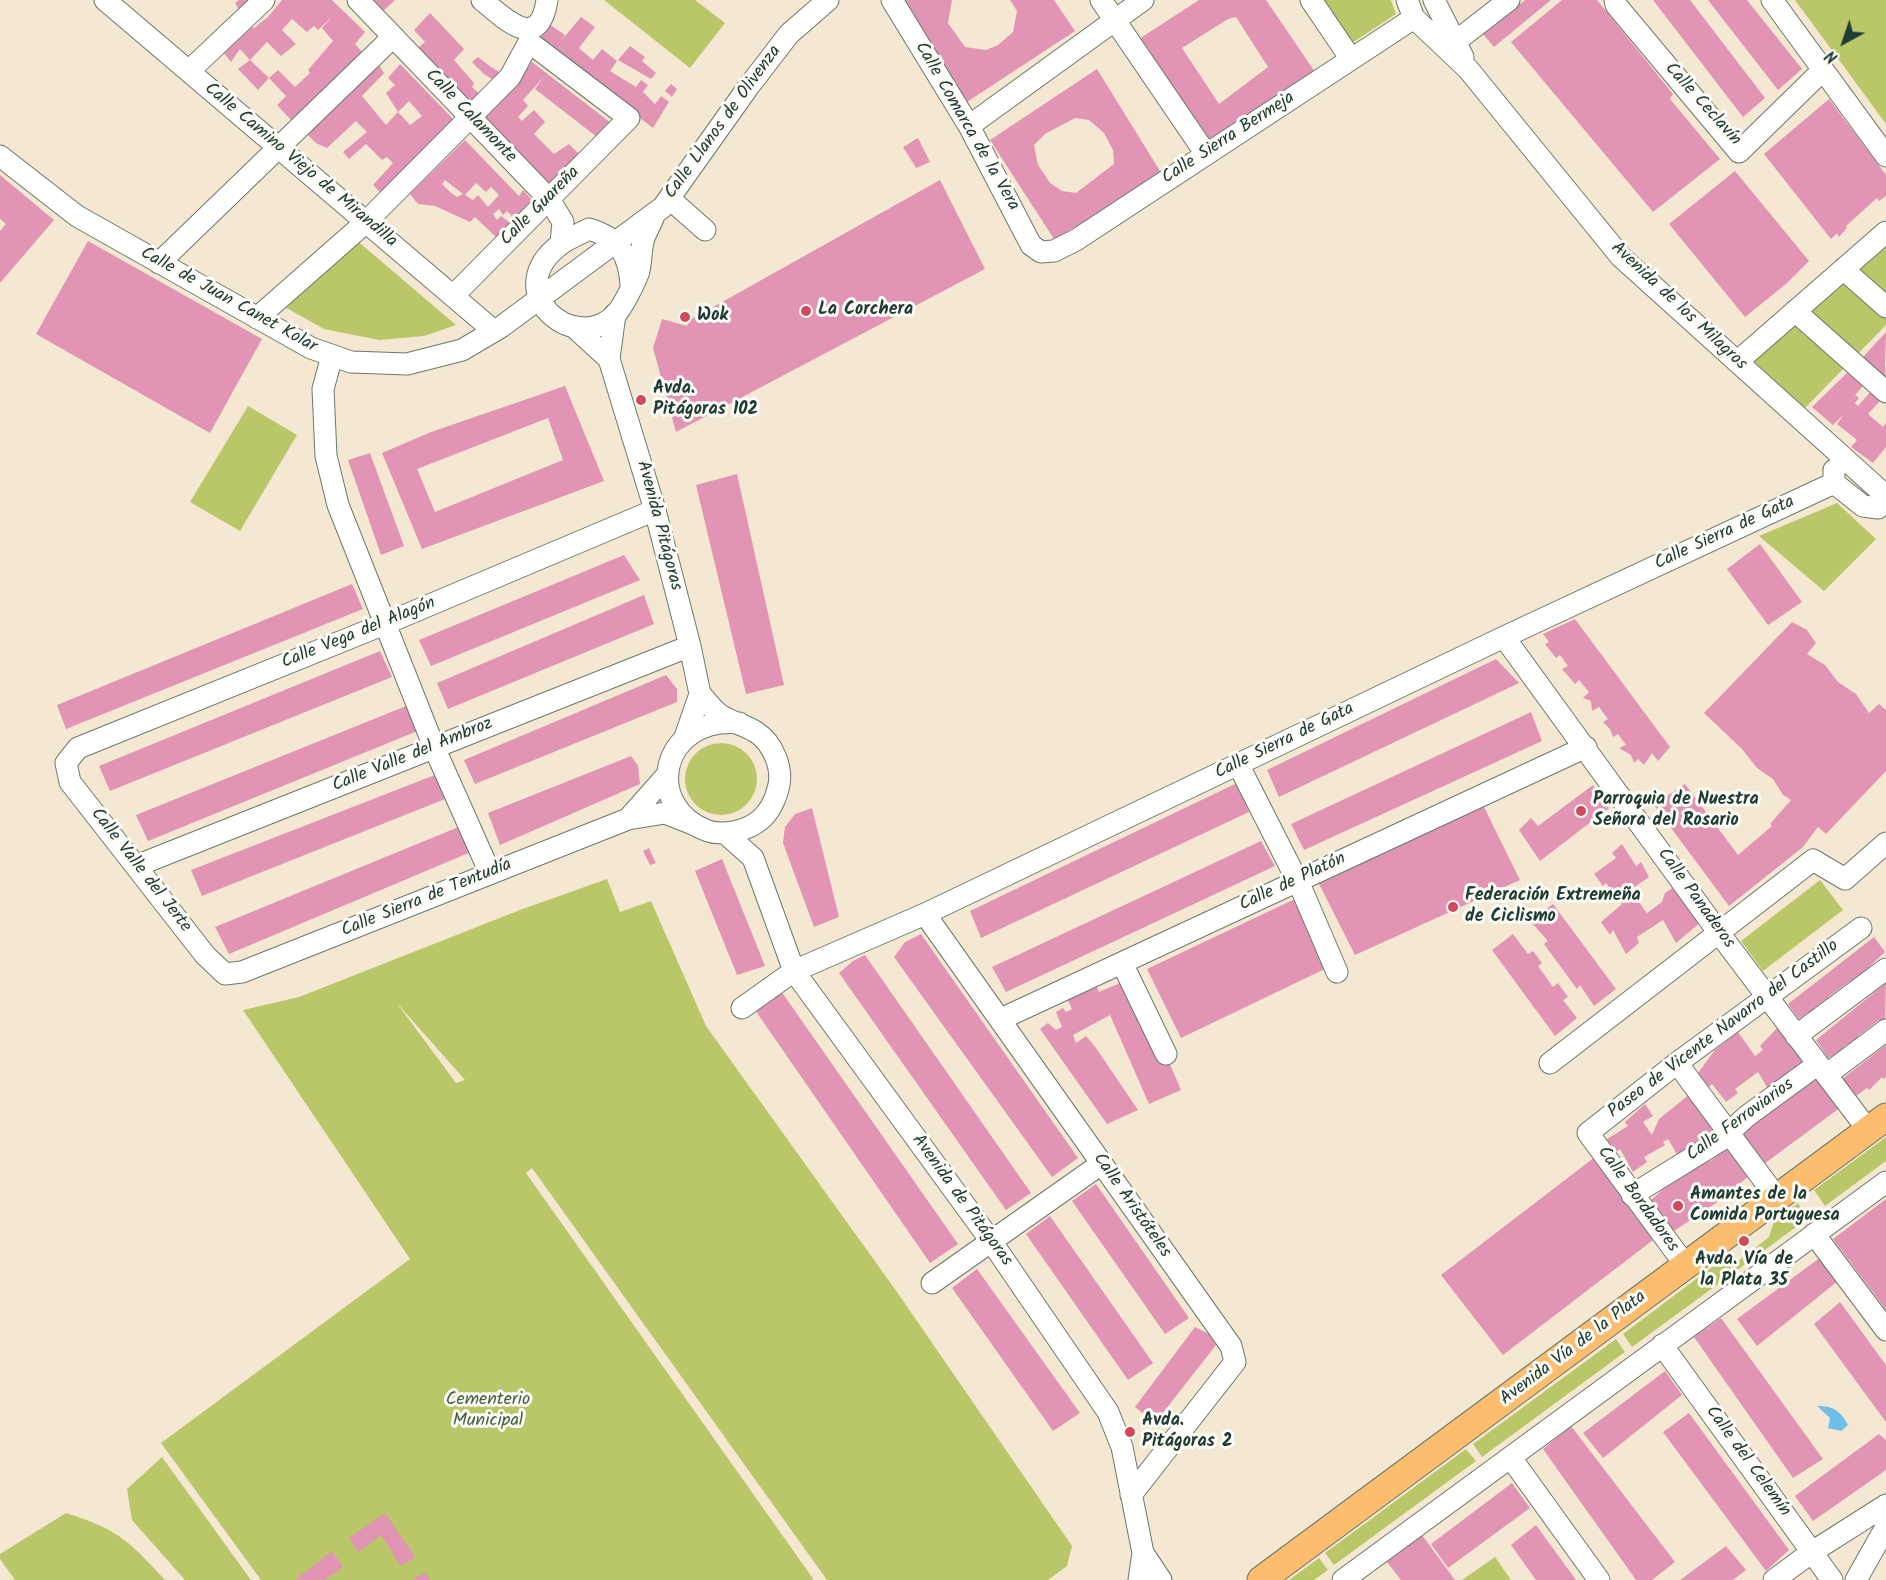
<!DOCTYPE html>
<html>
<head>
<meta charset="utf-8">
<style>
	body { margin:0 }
	#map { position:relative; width:1886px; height:1580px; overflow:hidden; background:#f5e8d2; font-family:Kalam,sans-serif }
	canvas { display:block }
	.north { position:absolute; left:1814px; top:12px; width:60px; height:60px; -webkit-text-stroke:4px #fdfcf7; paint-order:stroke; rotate:220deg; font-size:16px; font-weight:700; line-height:24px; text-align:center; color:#1f3d34 }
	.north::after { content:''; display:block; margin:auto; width:21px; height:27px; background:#1f3d34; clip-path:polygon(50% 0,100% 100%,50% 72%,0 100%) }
</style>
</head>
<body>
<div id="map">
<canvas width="1886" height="1580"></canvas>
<div class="north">N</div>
</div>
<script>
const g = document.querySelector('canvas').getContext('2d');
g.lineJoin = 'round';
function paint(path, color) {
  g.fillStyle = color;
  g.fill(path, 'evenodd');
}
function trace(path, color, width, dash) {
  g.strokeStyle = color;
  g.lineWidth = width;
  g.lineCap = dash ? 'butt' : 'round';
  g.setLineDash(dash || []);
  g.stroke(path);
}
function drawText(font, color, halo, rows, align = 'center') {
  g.font = font + ' Kalam,sans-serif';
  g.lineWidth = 6;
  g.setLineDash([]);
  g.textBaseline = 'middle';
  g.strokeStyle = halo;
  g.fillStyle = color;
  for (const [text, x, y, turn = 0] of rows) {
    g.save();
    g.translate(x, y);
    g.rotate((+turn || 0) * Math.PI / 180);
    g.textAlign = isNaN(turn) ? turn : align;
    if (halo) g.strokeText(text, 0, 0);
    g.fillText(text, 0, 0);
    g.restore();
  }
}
const green = new Path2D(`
	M604,0h91l30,23 -35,45z
	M1319,0h72l5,14 -47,31z
	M1795,0h91v124z
	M1886,231v94l-82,84 -61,-58z
	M354,238l102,87 -32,11 -45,4 -55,-11 -41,-23z
	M248,406l49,29 -57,96 -50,-29z
	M1837,503l39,36 -52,52 -65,-55z
	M685 779a36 36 0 1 1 72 0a36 36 0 1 1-72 0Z
	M607,879l13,33 31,-11 55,125 191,266 175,254 -5,20 -19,14h-221l-295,-412 -6,5 288,407h-553l-100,-137 249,-184 -167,-249 56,-13 221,-87zM396,1002l69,78 -9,3z
	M1820,880l23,30 -80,61 -22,-30z
	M1886,1137v24l-61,45 -11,-16z
	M1798,1203l9,16 -175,128 -9,-13 89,-67 22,-3 35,-27 5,-16z
	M1616,1339l9,13 -143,105 -9,-13z
	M1466,1449l10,12 -142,104 -9,-12z
	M162,1457l89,123h-66l-53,-60 -5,-31z
	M66,1513c53,17 62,27 99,67h-150l-15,-21v-5z
	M1495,1557l16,23h-49z
	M1319,1558l9,12 -14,10h-25z`);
const water = new Path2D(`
	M1817,1406c16,0 23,4 31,19l-7,6 -13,-3 2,-10z`);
const building = new Path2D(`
	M239,0h17l-15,12 -6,-9z
	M282,0h50l33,32 -10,12 8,9 -71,68 -15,-16 9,-9 -17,-18 9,-8 17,17 15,-14 -2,-3 25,-29 -11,-13 10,-11 -14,13 -4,-4 -7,6 -15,-13 -10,11 14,14 -15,12 -14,-14 -17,18 -10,-11 -9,13 -7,-9 28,-26 2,1 14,-11z
	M366,0h29l-15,14z
	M907,0h45l-4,23 17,24 21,3 12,-5 15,-13 4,-21 -7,-11h44l21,31 -108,71 -67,-97z
	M1199,0h67l49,72 -109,69 -67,-102zM1236,17l32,50 -49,37 -37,-56 46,-29z
	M1525,0h26l-57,47 -11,-13z
	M1562,0h35l76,94 -3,5 50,60 -67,53 -142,-170z
	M1653,0h37l75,98 -22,19z
	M1708,0h39l55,69 -24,21z
	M430,13l34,36 -10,11 20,23 -2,4 10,9 -13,13 -57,-56 13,-11 -11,-12z
	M581,17l14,10 -16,21 14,12 9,-11 15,12 -7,10 26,16 5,-7 7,5 -5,7 12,12 6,-8 8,6 -16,26 -115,-87 11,-17 16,11 -5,7z
	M630,46l15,11 -3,4 14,12 -5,6 -33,-19z
	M478,57l13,10 13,8 -9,6 -11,-7 -12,-12z
	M250,60l19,18 -11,12 -20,-21z
	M532,62l79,61 -14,14 -62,-48 9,-12 -21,23 5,6 -10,11 4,4 12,-11 11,12 -11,12 20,20 15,-10 11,11 -35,35 -66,-70 34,-33z
	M400,64l58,60 -75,71 -10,-10 20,-22 -6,-6 -5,3 -16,-16 -17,15 -6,-7 24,-20 -11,-11 -29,27 -11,-5 -9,-9 72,-69 5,8 -22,23 24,29 12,-13 12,13 12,-9 -13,-15 -11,11 -12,-19 9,-8 -7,-7z
	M1097,69l66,107 -109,63 -64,-99zM1075,118l14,2 15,13 9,17 1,14 -38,29 -14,-2 -12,-8 -12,-18 -4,-20 11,-11z
	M671,84l6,5 -5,8 -7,-6z
	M1829,99l57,76v21l-7,5 -2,-3 -31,28 1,2 -8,9 -2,-4 -6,6 -67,-85z
	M918,138l12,24 -14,6 -13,-21z
	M465,140l54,56 4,-6 12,13 -19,17 -9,-9 -4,4 -4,-6 -6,5 4,6 4,-4 12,9 -14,15 -24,-23 -5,5 -35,-16 -17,-2 -8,-10zM445,180l18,14 -6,3 -7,-5 -8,-8zM476,183l10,9 5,-5 8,8 -11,12 -10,-12 -5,5 -8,-5z
	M1735,171l74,90 -23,23 -41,33 -76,-93z
	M0,175l54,45 -54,63v-52l6,-7 -6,-5z
	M940,180l45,89 -309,163 -23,-84 9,-29 25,7 3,-6z
	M88,241l174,98 -52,94 -174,-99z
	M1886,332l-1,33 1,16 -24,-23z
	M1849,371l15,14 -9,10 4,3 -4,5 3,3 14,-16 10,9 -14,15 15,13 3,-4v24l-13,16 -22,-16 6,-7 -20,-16 7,-10 -11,11 -21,-18z
	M565,386l39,95 -182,68 -40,-96 49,-21zM548,418l15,42 -128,52 -18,-43z
	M370,453l34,93 -23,9 -33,-95z
	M737,474l47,211 -38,9 -50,-209z
	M1760,544l42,58 -34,23 -41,-56z
	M624,555l16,25 -209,86 -12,-26z
	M352,584l11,25 -297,120 -9,-24z
	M644,595l10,29 -206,85 -11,-26z
	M1575,619l95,128 -12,14 -6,-8 -8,12 -6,-6 -4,4 -3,-8 -12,-7 7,-3 -8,-11 -5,3 -3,-8 -7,-7 5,-3 -9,-12 -7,4 -1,-10 -8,-3 6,-6 -10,-12 -4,4 -13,-15 6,-3 -8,-11 -4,3 -11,-14 4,-2 -6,-8z
	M1792,622l15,8 9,13 -9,11 18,11 13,17 18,12 13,19 10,-9 7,6v61l-60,63 -8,-7 -15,20 -74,59 -75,-101 31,-21 53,71 34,-29 -2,-2 21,-24 -8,-5 -10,-16 -16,-11 -15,-19 -38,-36z
	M380,651l12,26 -282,114 -11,-25z
	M1496,659l23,24 -240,114 -12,-27z
	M666,675l11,14v13l-202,82 -11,-24z
	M411,704l9,26 -272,111 -12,-26z
	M1531,712l11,29 -238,109 -13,-26z
	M631,756l7,10 2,18 -140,61 -12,-32z
	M445,771l10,24 -253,101 -11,-26z
	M1237,783l12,29 -268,126 -11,-27z
	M1593,785l16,23 -69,53 -21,-31 12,-12 7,8z
	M1481,801l39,79 -165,75 -38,-75z
	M812,808l27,109 -25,10 -31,-84 2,-16 10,-13z
	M461,826l10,26 -242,102 -14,-27z
	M1261,841l14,25 -269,126 -14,-25z
	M1622,844l14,22 5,-4 8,15 -19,13 17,23 15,-11 3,-9 13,-9 29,33 -31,26 -13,-23 -26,17 2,6 -13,11 -13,-24 -3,5 -9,-13 21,-18 -16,-21 -3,3 -9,-12 22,-16 -4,-5z
	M649,848l7,15 -6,2 -7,-14z
	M722,859l43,107 -28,9 -42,-104z
	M1297,898l32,69 -148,71 -34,-69z
	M1553,904l63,85 -22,17 -14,-21 -3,4 -33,-45 4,-3 -18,-20z
	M921,934l157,224 -26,19 -158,-220 11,-15z
	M1513,934l15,20 5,-3 9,12 -4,3 15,21 5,-4 10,14 -5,3 14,18 -22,18 -63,-86z
	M1874,937l11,15 -16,15 2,2 -5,3 -1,-2 -13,14 -2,-3 -22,16 2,2 -4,4 -1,-3 -11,8 2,2 -5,3 -1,-2 -11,8 -11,-15z
	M865,955l166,238 -25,17 -167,-237 14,-12z
	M1120,983l43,65 18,42 -32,14 -39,-89 -37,20 3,8 10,-7 10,12 42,62 -31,14 -67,-95 8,-6 8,7 6,-3 -6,-15 7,-4 3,4 6,-3 -5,-11 29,-13 3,7z
	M1886,983l-1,36 -4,3 -2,-2 -21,16 1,2 -16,9 2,2 -17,9 -12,-18z
	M781,991l177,253 -28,19 -175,-253z
	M1778,1027l30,30 -38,35 -12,-20 -23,17 3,4 -12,9 -14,-18 -3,3 -11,-14 17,-23 23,-18 17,24 8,-6 -3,-4z
	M1886,1045v32l-3,2 -1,-2 -13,13 -2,-2 -11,8 -14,-17z
	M1820,1066l25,38 -81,60 -25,-34z
	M1696,1089l10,13 -4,14 9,-8 9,13 -16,19 -23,21 -13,-22 -5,3 2,3 -21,12 3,5 -14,10 -13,-23 -5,4 -8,-14 21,-13 -3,-4 20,-18 8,12 -10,6 9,13 7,-16z
	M1734,1131l26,36 -22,18 2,2 -66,44 -23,-31 53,-47 7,8z
	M1595,1157l62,80 -154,118 -62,-80z
	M1096,1184l93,134 -24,16 -93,-133z
	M1886,1199v111l-53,-71z
	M1050,1216l103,147 -25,17 -102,-146z
	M1821,1257l17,24 -81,65 -20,-27z
	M977,1269l103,144 -27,18 -101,-143z
	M1840,1302l46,63v57l-72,-98z
	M1721,1318l102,141 -30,19 -99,-141z
	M1195,1327l14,7 7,11 -61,78 -20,-16z
	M1665,1371l17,24 -79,63 -20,-25z
	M1689,1413l100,137 -23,21 -103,-139z
	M1571,1426l104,136 -23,18h-16l-93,-131z
	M1879,1434l7,6v30l-73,51 -18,-25z
	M1512,1483l18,25 -82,60 -17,-24z
	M385,1513l30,44 -14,9 -20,-31 -23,17 -9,-14z
	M1536,1525l40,55h-40l-25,-35z
	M1422,1535l33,45h-54l-14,-18z
	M1726,1546l20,24 -13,10h-53z
	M332,1551l11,16 -19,13h-29z
	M425,1573l5,7h-19z`);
const minor = new Path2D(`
	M105,0l389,331
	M358,0l191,199 14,23 -2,21
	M482,0c22,18 57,54 65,0
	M892,0l77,126 62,119 10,7 13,-1 22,-11 338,-222
	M1101,0l105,154
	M1311,0l40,59
	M1407,0l7,18 54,51 153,188 265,239
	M1434,0l29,57
	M1615,0l1,5 123,147 84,-82
	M1772,0l114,156
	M1455,42l54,-42
	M189,71l75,-71
	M969,126l174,-126
	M0,156l77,60 234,132 40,14 56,2 55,-14 39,-23 162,-120 86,-121 40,-52 39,-34
	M670,199l35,31
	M159,263l234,-226
	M1843,269l43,38
	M631,285c-2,-31 -12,-47 -42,-56 -9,5 -20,9 -28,15 -64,47 14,113 55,70 6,-6 19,-32 22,-40 4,-11 2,-24 6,-36 3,-8 8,-16 11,-25
	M453,296l176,-178 -100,-76
	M1795,311l91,81
	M615,314l-6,45 46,151 35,136 10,48 -15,43
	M257,318l109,-96 144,-145 19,-35
	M574,327l35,32
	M332,356l-9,33 3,67 12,49 96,242 56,126
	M1737,362l149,-130
	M1834,470v13l29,23 15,2 8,-8
	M655,510l-268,113 -309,125 -12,15 4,19 135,173 20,19 17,-2 386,-153 37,-6 28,11
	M1504,637l215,296 149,197
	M700,694c6,6 12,15 19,20 11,8 26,11 37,18 17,11 28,37 22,57 -3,11 -8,23 -18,31 -13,11 -36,16 -52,11 -66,-24 -48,-115 31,-108
	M1238,764l63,124 36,84
	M628,819l40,-45
	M726,834l27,24 41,113 197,270 117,171 14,35 21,106 -4,27
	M136,866l554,-220
	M925,914l306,432 4,16 -104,133
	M1122,963l44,91
	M742,1008l52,-37 131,-57 579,-277 330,-154
	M1001,1019l585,-272
	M1796,1036l90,-67
	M1550,1063l263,-203 32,19 41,-36
	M1677,1063l100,135
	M1826,1075l60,-45
	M1632,1195l89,-55 26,-24 71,-52
	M1814,1234l72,96
	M1686,1266l-98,-133 89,-70 184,-135
	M932,1283l169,-119
	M1662,1345l170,235
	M1511,1458l88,122
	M1143,1553l18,27
	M1343,1580l543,-398
	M1774,1580l38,-28 74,-47
	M1856,1580l30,-53`);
const major = new Path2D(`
	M1261,1580l625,-463`);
const markers = [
	[806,311,6,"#d1495b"],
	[685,317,6,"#d1495b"],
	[641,400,6,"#d1495b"],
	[1581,811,6,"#d1495b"],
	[1453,907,6,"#d1495b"],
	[1678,1206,6,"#d1495b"],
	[1744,1241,6,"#d1495b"],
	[1130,1432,6,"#d1495b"]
];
const streetNames = [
	["Calle Ceclavín",1702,105,48],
	["Calle Calamonte",470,117,46],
	["Calle Llanos de Olivenza",724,123,-54],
	["Calle Comarca de la Vera",966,127,60],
	["Calle Sierra Bermeja",1229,139,-33],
	["Calle Camino Viejo de Mirandilla",300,166,40],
	["Calle Guareña",541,207,-45],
	["Calle de Juan Canet Kolar",228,301,29],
	["Avenida de los Milagros",1678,307,43],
	["Avenida Pitágoras",658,526,75],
	["Calle Sierra de Gata",1725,534,-25],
	["Calle Vega del Alagón",359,634,-22],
	["Calle Sierra de Gata",1285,742,-26],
	["Calle Valle del Ambroz",413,756,-22],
	["Calle Valle del Jerte",140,871,52],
	["Calle de Platón",1293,883,-25],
	["Calle Sierra de Tentudía",427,899,-22],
	["Calle Panaderos",1695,899,54],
	["Paseo de Vicente Navarro del Castillo",1724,1030,-37],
	["Calle Ferroviarios",1741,1121,-36],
	["Calle Bordadores",1637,1200,54],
	["Avenida de Pitágoras",961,1201,54],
	["Calle Aristóteles",1131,1206,55],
	["Avenida Vía de la Plata",1574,1349,-37],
	["Calle del Celemín",1747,1462,54]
];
const poiNames = [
	["La Corchera",818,311],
	["Wok",697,317],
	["Avda.",653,390],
	["Pitágoras 102",653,411],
	["Parroquia de Nuestra",1593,801],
	["Señora del Rosario",1593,822],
	["Federación Extremeña",1465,897],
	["de Ciclismo",1465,918],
	["Amantes de la",1690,1196],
	["Comida Portuguesa",1690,1217],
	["Avda. Vía de",1744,1261,"center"],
	["la Plata 35",1744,1282,"center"],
	["Avda.",1142,1422],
	["Pitágoras 2",1142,1443]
];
const parkNames = [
	["Cementerio",488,1401],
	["Municipal",488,1422]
];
paint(green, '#bac769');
paint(water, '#70bdea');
paint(building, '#e194b4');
trace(minor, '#6a796b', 23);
trace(major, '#6a796b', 29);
trace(minor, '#fff', 21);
trace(major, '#fcbd6f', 27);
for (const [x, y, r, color] of markers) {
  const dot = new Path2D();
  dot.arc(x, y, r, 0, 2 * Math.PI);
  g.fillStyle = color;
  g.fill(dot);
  trace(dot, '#fdfcf7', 2);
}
drawText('18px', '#1f3d34', '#fdfcf7', streetNames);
drawText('bold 18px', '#1f3d34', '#fdfcf7', poiNames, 'left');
drawText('18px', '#466041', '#fdfcf7', parkNames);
</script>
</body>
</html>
